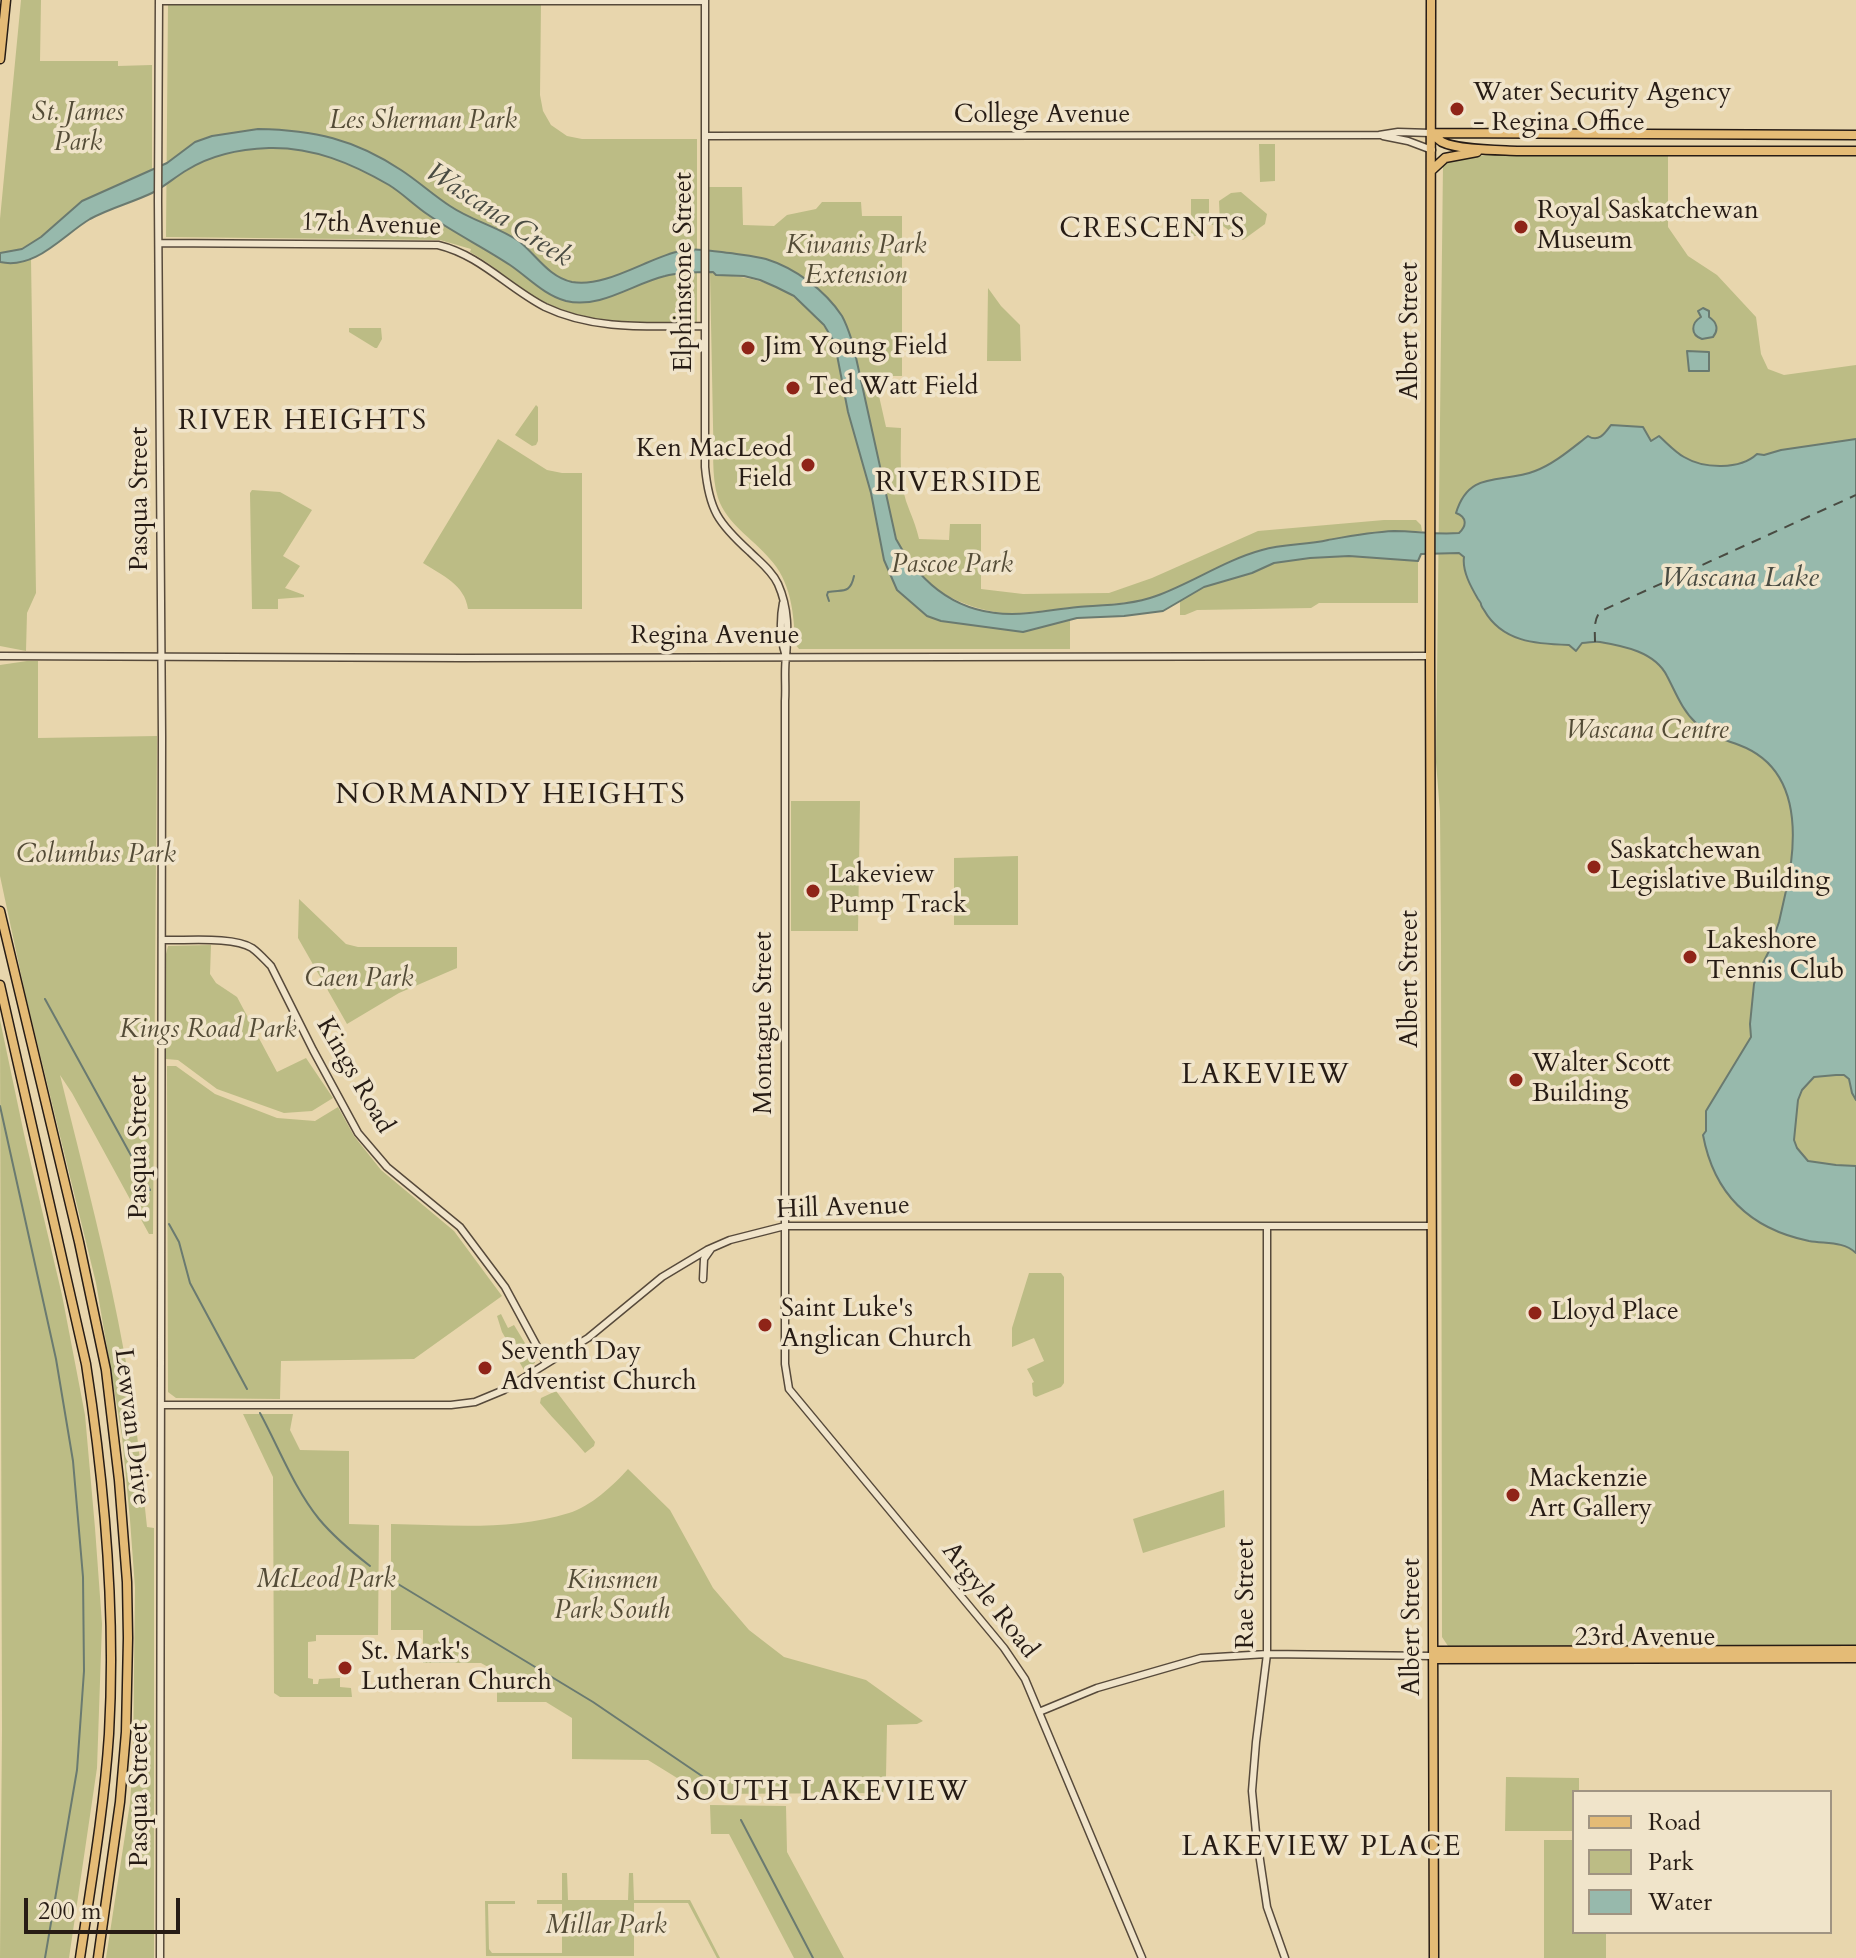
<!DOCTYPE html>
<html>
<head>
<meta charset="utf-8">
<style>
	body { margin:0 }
	#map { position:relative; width:1856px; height:1958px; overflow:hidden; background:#e8d6ad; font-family:Cardo,serif }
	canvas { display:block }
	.legend { position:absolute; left:1572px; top:1790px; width:260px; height:144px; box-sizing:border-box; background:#f0e4ca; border:2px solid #a09482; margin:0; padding:10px 14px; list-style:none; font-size:24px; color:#271c15 }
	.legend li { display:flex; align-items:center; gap:16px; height:40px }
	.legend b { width:40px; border:2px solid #a09482 }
	.scale { position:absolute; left:24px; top:1898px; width:156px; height:36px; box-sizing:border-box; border:4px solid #271c15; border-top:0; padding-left:10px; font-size:24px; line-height:28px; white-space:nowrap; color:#271c15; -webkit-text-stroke:6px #f0e4ca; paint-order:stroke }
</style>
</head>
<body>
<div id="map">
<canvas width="1856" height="1958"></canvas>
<ul class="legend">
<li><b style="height:10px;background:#e4bb76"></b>Road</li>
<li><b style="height:22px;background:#bcbc85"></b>Park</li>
<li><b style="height:22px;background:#97b9ac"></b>Water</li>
</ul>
<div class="scale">200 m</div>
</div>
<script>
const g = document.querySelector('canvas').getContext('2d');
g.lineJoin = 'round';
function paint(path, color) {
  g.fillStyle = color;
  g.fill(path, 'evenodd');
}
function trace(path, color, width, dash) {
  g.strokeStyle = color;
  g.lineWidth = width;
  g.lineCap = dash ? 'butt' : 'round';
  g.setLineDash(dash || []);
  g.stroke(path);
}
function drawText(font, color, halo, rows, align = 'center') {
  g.font = font + ' Cardo,serif';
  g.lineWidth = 7;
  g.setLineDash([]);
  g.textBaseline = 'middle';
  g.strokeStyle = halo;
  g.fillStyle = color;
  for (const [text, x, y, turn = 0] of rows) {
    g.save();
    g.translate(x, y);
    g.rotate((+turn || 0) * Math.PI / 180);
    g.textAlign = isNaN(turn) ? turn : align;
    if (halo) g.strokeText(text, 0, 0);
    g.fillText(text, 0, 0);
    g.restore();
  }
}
const green = new Path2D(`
	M21,0h20l-1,61h78v5l34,-1v106l-70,30 -41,36 -19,12 -22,4v-34z
	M541,3l-1,92 3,16 8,14 16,11 15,3h115v184c-55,-1 -111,3 -160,-25 -23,-13 -43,-33 -67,-46l1,-3 -31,-9 -274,-3 2,-232z
	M1259,144h16v37l-15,1z
	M1668,154v73l20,29 29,19 39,42 5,37 7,15 16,6 72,-10v1280l-408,1 -6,-9 -1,-703 -1,-122 -4,-50 7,-597 5,-5 38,-5z
	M709,187h33l1,38 31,1 13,-11 29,-6 6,-7h39l1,14h40v160h-22l-1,20 7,31 15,1c0,24 -2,51 5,73 5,14 10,24 13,38l30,1 1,-16h31v65l42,5 86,-1 43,-15 106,-47 126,-11h32l5,5 1,6c-32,0 -62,2 -93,9 -24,6 -50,3 -74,12 -39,15 -75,37 -114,49l-132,13c-48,-5 -92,-27 -112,-73 -9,-22 -12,-48 -17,-71 -10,-42 -19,-84 -27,-126l-12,-30 -22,-24 -15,-12 -18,-11 -23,-9 -53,-8z
	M1241,192l26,22 -2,10 -22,16 -23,-16 -1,-23 12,-8z
	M1191,199h18v16h6v10h-10v11h-14z
	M31,258l5,335 -9,20 -1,38 -26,-5v-384h13z
	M710,272l6,3c52,1 90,20 117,65l38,153 13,67 13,30 126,42 47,-12v29h-271l-4,-5c-1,-31 -4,-63 -26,-86 -17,-20 -42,-34 -51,-60 -7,-22 -4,-50 -5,-73 -1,-51 -2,-102 -3,-153z
	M988,288l13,18 19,19 1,36h-34z
	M349,328h32l1,11 -5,9h-2l-26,-16z
	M536,405l2,2v34l-2,4 -4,1 -17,-11z
	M498,439l49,31 15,3h20v136h-114c-3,-24 -26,-34 -45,-46z
	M252,490l28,2 32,18 -29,46 17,10 -15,22 19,7v2l-26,2v10h-26l-2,-116z
	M1349,556l69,5v42h-99l-8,5 -114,2 -12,5h-5v-14l24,-14 48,-14 22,-10 36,-5z
	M27,661h11v77l119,-2 -4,498h-4l-77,-141 -12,-18c23,94 48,187 65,282 11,56 16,113 22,170l7,1v430h-48l24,-155 3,-43 2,-172 -5,-68 -8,-84 -26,-153 -71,-290 -25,-117v-211z
	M791,801h69l-2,130h-67z
	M1018,856v69h-64v-67z
	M299,899l47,45 12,3h99v21l-58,25 -52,31 -49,-86z
	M211,945l-1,29 6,9 21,14 40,75 29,-14 27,40 -21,13 -28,2 -67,-24 -39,-29 -12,-1 -2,-8 1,-93 3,-12z
	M0,1020l24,114 38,161 23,120 10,113 7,96 -5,144 -28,190h-69l2,-229z
	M167,1066h9l39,28 62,24 38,3 23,-14 16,29 27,34 73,61 48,65 -88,63 -133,2 -1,38 -104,-1 -8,-6z
	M1029,1273h32l3,4v106l-3,4 -25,10 -3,-2 -1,-12 2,-1 -7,-13 17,-8 -10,-23 -22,9v-19z
	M501,1314l7,14 6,-3 20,33 1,5 -11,7 -22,-38 -5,-16z
	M556,1391l39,51 -1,4 -9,7c-15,-18 -30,-32 -45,-50l1,-5z
	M243,1414h50l-3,16 10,20 49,1v73l30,1 -1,110h-62v6l-8,1v36l5,1v5h5l1,-5 21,-1v9l11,1 1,9h-72l-6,-4 -1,-216z
	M628,1469l42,41 43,78 36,42 35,27 82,23 57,41 -6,3 -30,1 -1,51 -3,17 -180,1 -55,-34 -76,-1v-41l-26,-16h-49v-30l-16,-9h-58v-33h-32v-106c59,1 121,7 178,-11 21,-6 45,-28 59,-44z
	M1224,1490l1,37 -82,26 -10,-34z
	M1506,1777l73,1v14h-5v39h-69z
	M710,1805l76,1 1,46 57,106h-50l-65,-124h-18z
	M1544,1840h30v92h32v26h-62z
	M562,1873h5l1,27h60l1,-27h4l1,27h56l30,58h-3l-29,-55h-54v53h-148l-1,-55h30v3h-27l1,45 3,4h70v-49h-25v-4h25z`);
const water = new Path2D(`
	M258,129c56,1 96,10 143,41 17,11 32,25 49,36 22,15 49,21 70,36 17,14 29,35 52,40 32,6 73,-22 104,-30 17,-5 37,-1 54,1 12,2 24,3 36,6 29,9 59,31 76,57 5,9 8,19 11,28l43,195c25,46 62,75 116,75 22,0 44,-5 66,-7 26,-2 54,-2 78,-11 36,-13 69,-36 106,-46 22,-6 44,-5 66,-10 22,-4 43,-8 66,-9 22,0 41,4 65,2 8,-7 8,-16 -3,-20 13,-44 46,-29 79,-42 19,-7 36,-22 53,-35 11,7 17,-3 23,-11l32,2 8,14 8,-5c8,7 16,16 25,21 20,12 56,13 73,-3l7,1 17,-5 75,-11v661l-4,-7 -3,-14 -5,-4h-8l-22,2 -12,13 -4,10 -4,40 3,8 11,13 28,4 20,1v87c-13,-12 -30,-9 -47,-12 -58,-12 -95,-47 -106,-106l3,-4v-20l45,-74 -1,-13 4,-40 3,-9 12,-24 10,-29 11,-49v-4l-4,-3 5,-3c6,-48 -1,-99 -52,-118 -16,-6 -31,-9 -43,-22 -14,-13 -20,-30 -29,-47 -12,-24 -43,-30 -67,-34 -7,-1 -11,1 -18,1l-6,8 -7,-6c-33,-1 -67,-3 -85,-35 -6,-9 0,-3 -6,-11 -7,-12 -16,-28 -14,-42l-5,-4 -38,1 -3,7 -69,-5 -39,2 -36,5 -22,10 -48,14 -41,24 -39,5 -47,2 -54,14 -82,-11 -14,-5 -30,-26 -13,-30 -13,-67 -23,-81 -11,-57 -4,-15 -9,-15 -30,-29 -18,-9 -16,-7 -16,-4 -28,-1 -3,-3c-16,0 -33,0 -48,4 -33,8 -64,33 -99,25 -22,-6 -37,-23 -56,-36 -27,-18 -56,-32 -83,-51 -13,-9 -25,-21 -38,-29 -38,-22 -76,-38 -120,-37 -29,1 -58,7 -82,22 -12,7 -23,17 -35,23 -21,10 -42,15 -62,26 -27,16 -54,51 -90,43v-9l22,-4 19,-12 41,-36 85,-38 28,-21 17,-6z
	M1703,308l6,3v6c8,5 10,13 4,20l-11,2c-12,-4 -11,-16 -1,-22l-3,-6z
	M1687,351l22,1v19h-20z`);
const stream = new Path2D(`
	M967,553h3
	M829,601l-2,-6 1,-3c14,-3 22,3 26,-16
	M45,999l105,191
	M0,1106l56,253 17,102 10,116 1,94 -7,99 -32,188
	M169,1224l10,18 11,41 57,106
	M260,1413c19,35 34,75 59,106 15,18 33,33 51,47
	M398,1584l195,118 128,87
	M741,1820l72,138`);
const ferry = new Path2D(`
	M1595,642c0,-11 -2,-23 6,-31l255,-116`);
const minor = new Path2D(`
	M159,0l-1,201 4,536 -2,1221
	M705,0v467c4,43 13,56 45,85 10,10 22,19 28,32 11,25 10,47 8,73 -2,14 0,29 -1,44v663l4,25 215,259 21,31 117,279
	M159,1h546
	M705,136l674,-1 19,-3 33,1
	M1383,136l25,5 24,9
	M159,243l279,2c42,10 70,43 107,62 50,24 106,19 160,19
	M783,603c-3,15 -3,35 2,50
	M0,656l462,2 968,-2
	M162,940c23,1 71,-4 90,8 7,5 13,12 19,18l42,84 45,83 29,34 73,60 45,60 41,76
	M1267,1226v428l-11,88 -4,49 4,42 11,74 18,51
	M703,1279l1,-20 7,-10
	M161,1405h290l24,-3 29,-12 84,-52 74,-61 45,-27 23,-10 55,-14h646
	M1039,1712l58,-24 104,-30 66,-4 166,2`);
const major = new Path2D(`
	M1431,0l-1,656 4,1302
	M0,59l6,-59
	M1431,133c2,1 9,8 11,9 16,8 56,8 75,9h339
	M1432,133l424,2
	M1432,170l13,-12 32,-6
	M0,911l79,331 27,128 13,110 8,102 1,56 -2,94 -6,70 -22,156
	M0,985l86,379c19,123 30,246 23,370 -5,76 -18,150 -29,224
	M1433,1651l423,-1
	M1433,1659l423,-1`);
const markers = [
	[1457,109,8,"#8f2418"],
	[1521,227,8,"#8f2418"],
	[748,348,8,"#8f2418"],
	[793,388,8,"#8f2418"],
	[808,465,8,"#8f2418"],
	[1594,867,8,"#8f2418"],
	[813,891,8,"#8f2418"],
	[1690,957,8,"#8f2418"],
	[1516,1080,8,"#8f2418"],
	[1535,1313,8,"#8f2418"],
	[765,1325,8,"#8f2418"],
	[485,1368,8,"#8f2418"],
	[1513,1495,8,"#8f2418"],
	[345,1668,8,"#8f2418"]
];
const poiNames = [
	["Water Security Agency",1473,94],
	["- Regina Office",1473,124],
	["Royal Saskatchewan",1537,212],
	["Museum",1537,242],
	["Jim Young Field",764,348],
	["Ted Watt Field",809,388],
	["Ken MacLeod",792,450,"right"],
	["Field",792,480,"right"],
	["Saskatchewan",1610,852],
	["Legislative Building",1610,882],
	["Lakeview",829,876],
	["Pump Track",829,906],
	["Lakeshore",1706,942],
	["Tennis Club",1706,972],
	["Walter Scott",1532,1065],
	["Building",1532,1095],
	["Saint Luke's",781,1310],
	["Anglican Church",781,1340],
	["Lloyd Place",1551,1313],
	["Seventh Day",501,1353],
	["Adventist Church",501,1383],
	["Mackenzie",1529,1480],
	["Art Gallery",1529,1510],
	["St. Mark's",361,1653],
	["Lutheran Church",361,1683]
];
const parkNames = [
	["St. James",78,114],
	["Park",78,144],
	["Les Sherman Park",423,122],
	["Kiwanis Park",856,247],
	["Extension",856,277],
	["Pascoe Park",952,566],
	["Wascana Centre",1647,732],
	["Columbus Park",96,856],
	["Caen Park",359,980],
	["Kings Road Park",208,1031],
	["McLeod Park",326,1581],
	["Kinsmen",612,1582],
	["Park South",612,1612],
	["Millar Park",606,1927]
];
const streetNames = [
	["College Avenue",1042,116],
	["17th Avenue",371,226,2],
	["Elphinstone Street",685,272,-90],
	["Albert Street",1411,331,-90],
	["Pasqua Street",141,499,-90],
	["Regina Avenue",715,637],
	["Albert Street",1411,979,-90],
	["Montague Street",765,1023,-90],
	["Kings Road",354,1076,60],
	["Pasqua Street",140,1147,-90],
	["Hill Avenue",843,1209,-2],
	["Lewvan Drive",131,1427,83],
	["Rae Street",1247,1594,-90],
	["Argyle Road",989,1601,52],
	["Albert Street",1413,1627,-90],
	["23rd Avenue",1645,1639],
	["Pasqua Street",141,1795,-90]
];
const waterNames = [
	["Wascana Creek",498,216,33],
	["Wascana Lake",1740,580]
];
const neighbourhoodNames = [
	["CRESCENTS",1153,231],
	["RIVER HEIGHTS",303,423],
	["RIVERSIDE",959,485],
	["NORMANDY HEIGHTS",511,797],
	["LAKEVIEW",1266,1077],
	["SOUTH LAKEVIEW",823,1794],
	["LAKEVIEW PLACE",1322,1849]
];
paint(green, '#bcbc85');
paint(water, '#97b9ac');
trace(water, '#6a7a70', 2);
trace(stream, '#6a7a70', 2);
trace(ferry, '#494b42', 2, [10, 8]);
trace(minor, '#574a3b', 9);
trace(major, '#271c15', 11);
trace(minor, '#f0e4ca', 6);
trace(major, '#e4bb76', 8);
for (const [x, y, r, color] of markers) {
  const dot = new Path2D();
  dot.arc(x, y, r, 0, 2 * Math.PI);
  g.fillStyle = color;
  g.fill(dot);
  trace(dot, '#f0e4ca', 3);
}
drawText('26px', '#271c15', '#f0e4ca', poiNames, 'left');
drawText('italic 26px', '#544c37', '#f0e4ca', parkNames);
drawText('26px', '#271c15', '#f0e4ca', streetNames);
drawText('italic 28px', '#494b42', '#f0e4ca', waterNames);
g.letterSpacing = '2px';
drawText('28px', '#271c15', '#f0e4ca', neighbourhoodNames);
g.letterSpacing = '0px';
</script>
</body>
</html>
